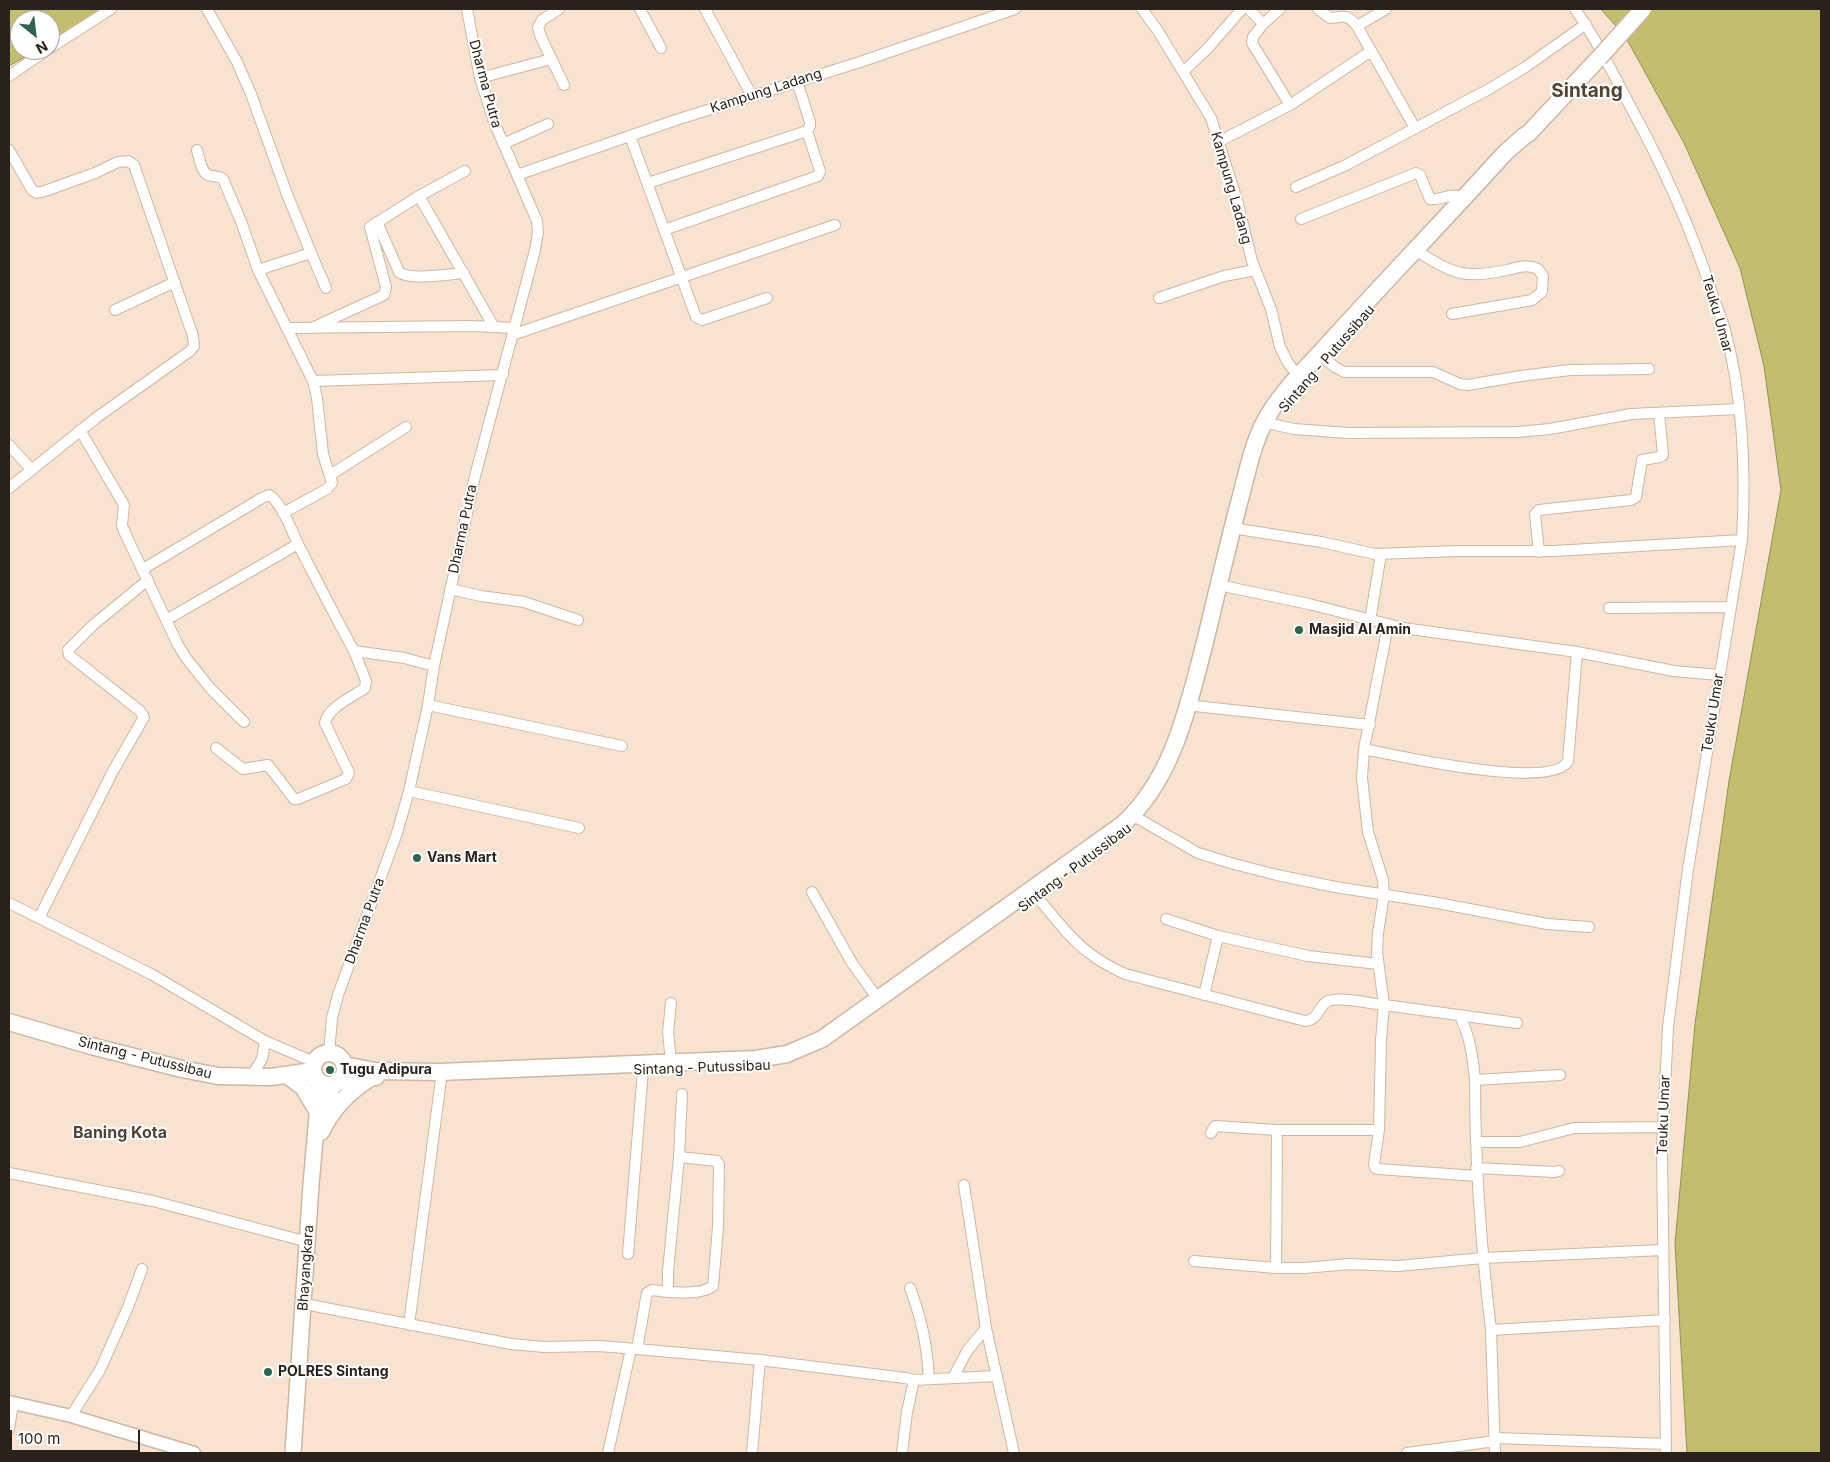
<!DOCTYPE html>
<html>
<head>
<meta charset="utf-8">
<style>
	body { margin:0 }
	#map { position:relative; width:1830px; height:1462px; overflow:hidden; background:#f7e3cf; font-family:Inter,sans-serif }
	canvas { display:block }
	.frame { position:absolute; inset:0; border:10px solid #29221a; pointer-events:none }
	.north { position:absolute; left:10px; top:10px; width:50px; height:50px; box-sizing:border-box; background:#fff; border:1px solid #a9a7a3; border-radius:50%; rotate:151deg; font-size:14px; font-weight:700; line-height:20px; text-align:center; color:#29221a }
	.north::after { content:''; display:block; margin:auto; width:18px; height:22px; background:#2a6650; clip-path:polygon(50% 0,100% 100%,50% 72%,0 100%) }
	.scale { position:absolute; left:10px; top:1430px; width:130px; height:22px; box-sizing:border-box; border:2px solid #29221a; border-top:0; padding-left:6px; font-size:15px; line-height:18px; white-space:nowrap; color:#29221a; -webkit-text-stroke:4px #fff; paint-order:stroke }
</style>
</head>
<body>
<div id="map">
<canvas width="1830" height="1462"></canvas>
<div class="frame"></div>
<div class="north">N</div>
<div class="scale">100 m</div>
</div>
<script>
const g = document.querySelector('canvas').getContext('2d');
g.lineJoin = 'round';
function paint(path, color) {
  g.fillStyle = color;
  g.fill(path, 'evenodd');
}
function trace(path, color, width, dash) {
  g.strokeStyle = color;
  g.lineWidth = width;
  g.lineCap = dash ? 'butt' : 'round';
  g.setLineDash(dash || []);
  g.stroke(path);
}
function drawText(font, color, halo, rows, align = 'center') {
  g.font = font + ' Inter,sans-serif';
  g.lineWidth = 4;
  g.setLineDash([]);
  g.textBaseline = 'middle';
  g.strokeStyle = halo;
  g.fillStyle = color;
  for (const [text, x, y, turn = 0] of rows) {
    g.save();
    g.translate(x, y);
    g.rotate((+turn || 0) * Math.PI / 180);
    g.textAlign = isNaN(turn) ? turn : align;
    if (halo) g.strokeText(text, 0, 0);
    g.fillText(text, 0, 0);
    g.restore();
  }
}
const water = new Path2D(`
	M9,9h97l-56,33v-22h-30v30h17l-28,16z
	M1601,9h220v1444h-134l-12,-209 20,-220 34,-243 52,-291 -17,-124 -24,-98 -56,-125 -59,-107z`);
const minor = new Path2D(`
	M207,9l30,53 14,32 36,100 24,59 -53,17 55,111 190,-6
	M559,9l-17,11 -4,7 2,8 24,50
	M640,9l21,39
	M705,9l47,87
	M1142,9l16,22 53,87 26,82 15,61 19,48 9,38 8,16 11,14
	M1249,9l14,15 -10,13 -1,6 38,62
	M1318,9l12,9c14,-1 16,-5 27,8l58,102
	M1575,9c21,30 37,62 54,95 33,60 61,121 82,186 4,13 10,26 14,40 18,67 21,140 17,210l-54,329 -20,158 -6,122 4,304
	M1263,24l17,-15
	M1357,26l29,-17
	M50,48l61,-39
	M1184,71l23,-22 35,-40
	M9,76l38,-26
	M480,78l71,-19
	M630,136l66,181 6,3 65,-22
	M1218,142l72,-37 81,-54
	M503,144l45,-20
	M9,150l23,40 5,3 8,-2 50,-18 23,-11 10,-1 6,4 59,171 1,10 -4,5 -94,67 -87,70
	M197,150c3,9 4,26 15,26 6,1 7,0 11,3l19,45 16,46
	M465,171l-46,25 75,131
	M517,175l159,-55 184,-58 155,-53
	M648,183l159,-52
	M1296,187l50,-22 145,-77 36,-22 59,-42
	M1301,219l115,-46 4,2 10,24c12,2 21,-8 33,-1
	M377,222l22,50c10,9 52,2 65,1
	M664,230l154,-54 2,-5 -13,-40 3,-5v-4l-13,-41
	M311,253l15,35
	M1422,254c33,22 47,24 85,16 11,-3 20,-6 31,-1l5,7 -1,16 -10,8 -80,14
	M1159,298l65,-22 31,-6
	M115,310l60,-28
	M314,327l70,-32 2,-8 -16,-60 49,-31
	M287,328l186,-2 41,2
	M512,335l323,-110
	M1325,359l10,8 9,5h89l27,12 8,1 53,-9 49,-6 79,-1
	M1272,424l22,5 55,4 169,-1 32,-3 81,-15 108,-5
	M80,430l44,75 -2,20 2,6 54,114 8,13 24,30 34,34
	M9,445l22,24
	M330,475l76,-48
	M283,513l44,-24 5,-6 -9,-29 -6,-56 -4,-17
	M1232,528l89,14 54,12 83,-3h96l188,-11
	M1539,552l-4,-38 4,-4 92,-10 5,-3 6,-37 18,-3 3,-2 -4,-42
	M143,569l119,-71 7,-3c14,8 25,43 33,57 17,33 34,66 52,99l50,7 30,8
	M1228,587l81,17 94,24 174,24 97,19 45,4
	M450,589l31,7 43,6 54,18
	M1609,608l122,-1
	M166,620l132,-76
	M1370,621l11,-67
	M1388,625l-24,124 -2,29 6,54 15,48 1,15 -6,38 -1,20 7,52 133,18
	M428,705l194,41
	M1195,706l175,19
	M216,748l27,21 25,-4 26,34h4l48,-20 3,-6 -24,-50c4,-17 28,-26 40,-35l1,-7 -12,-30
	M1364,749c31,6 188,42 204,12l9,-109
	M409,791l170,37
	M1139,819l59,34 36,11 43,11 58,12 103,16 109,21 42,3
	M812,892l40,71 26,36
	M1037,897c16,18 31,40 51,55 11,9 24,16 37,22l180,47c15,-2 12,-14 23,-20 12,-5 43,3 56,4l-3,35 -2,90
	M9,903l142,71 114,67 49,21
	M39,918l74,-147 31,-54 -4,-6 -71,-56 -1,-5 25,-25 55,-45
	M1166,919l52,17 90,20 70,8
	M1204,995l14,-59
	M671,1003l-3,29 3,30
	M1460,1016c10,21 13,41 15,64
	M329,1053l3,-35 6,-23 59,-162 12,-42 19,-86 6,-39 41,-190 60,-226 3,-18 -1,-11 -43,-99 -14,-44 -13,-69
	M1560,1075l-85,5c0,84 6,167 16,250l174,-10
	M251,1077l11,-18 3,-18
	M1211,1133l4,-7 62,4h102l-5,34 1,4 3,1 99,7
	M1476,1142h44l54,-14 89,-1
	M679,1157l3,-63
	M1476,1168l79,4 4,-1
	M9,1173l144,28 155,41
	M964,1185l22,143 28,125
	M628,1254l15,-184
	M1194,1261l82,7h29l44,-4 49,2 85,-8 180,-8
	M1276,1268l1,-138
	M910,1288c12,32 17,57 19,91
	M310,1305l201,39 33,3 55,-1 38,3 123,11 145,18 9,2 -7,32 -5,41
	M409,1325l32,-246
	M1491,1330l4,123
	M637,1349l10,-56 5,-3 16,2v-21l11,-114 38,4 2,4 -1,62 -5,59c-13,9 -31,6 -45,6
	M953,1378l14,-27 19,-23
	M914,1380l83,-4
	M71,1416l29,-46 28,-63 14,-38
	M9,1429l4,-26
	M1495,1438l171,6
	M608,1453l23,-104
	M752,1453l8,-93
	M1407,1453l88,-12`);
const tertiary = new Path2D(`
	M9,1402l62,14 123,37`);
const primary = new Path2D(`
	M323,1119l10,-35
	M293,1453l18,-268 9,-103`);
const trunk = new Path2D(`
	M9,1022l82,24 91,23 36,7 53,1 42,-6
	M313 1069a16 16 0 1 1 32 0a16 16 0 1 1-32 0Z
	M344,1065l31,6 65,1 316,-13 31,-5 35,-15 301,-215c50,-46 64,-114 81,-178 12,-49 23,-98 36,-147 7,-25 12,-53 24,-76 15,-30 43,-55 65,-80 58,-64 118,-126 176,-190l18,-16 6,-4 70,-75
	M288,1076l15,11 13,22
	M338,1081l38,-4
	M321,1132c11,-23 27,-40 48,-53`);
const trunkBridge = new Path2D(`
	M1599,58l44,-49`);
const markers = [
	[1299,630,5,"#2a6650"],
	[417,858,5,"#2a6650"],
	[330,1070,5,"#2a6650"],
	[268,1372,5,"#2a6650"]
];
const streetNames = [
	["Dharma Putra",485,84,75],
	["Kampung Ladang",766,91,-18],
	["Kampung Ladang",1231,188,74],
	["Teuku Umar",1717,314,74],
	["Sintang - Putussibau",1327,359,-49],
	["Dharma Putra",463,529,-78],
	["Teuku Umar",1713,713,-81],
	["Sintang - Putussibau",1075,868,-37],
	["Dharma Putra",365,921,-70],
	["Sintang - Putussibau",145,1058,14],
	["Sintang - Putussibau",702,1068,-2],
	["Teuku Umar",1664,1115,-88],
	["Bhayangkara",306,1268,-86]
];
const poiNames = [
	["Masjid Al Amin",1309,630],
	["Vans Mart",427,858],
	["Tugu Adipura",340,1070],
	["POLRES Sintang",278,1372]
];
const quarterNames = [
	["Baning Kota",120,1133]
];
const districtNames = [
	["Sintang",1587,91]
];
paint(water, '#c1bf6d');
trace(water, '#939054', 1);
trace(minor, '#cbb8a5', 12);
trace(tertiary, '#cbb8a5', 15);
trace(primary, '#cbb8a5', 18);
trace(trunk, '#cbb8a5', 19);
trace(minor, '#fff', 10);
trace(tertiary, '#fff', 12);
trace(primary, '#fff', 15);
trace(trunk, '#fff', 16);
trace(trunkBridge, '#cbb8a5', 19, []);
trace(trunkBridge, '#fff', 16);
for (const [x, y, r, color] of markers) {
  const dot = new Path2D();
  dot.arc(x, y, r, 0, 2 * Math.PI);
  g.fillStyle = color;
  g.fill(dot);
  trace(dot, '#fff', 2);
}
drawText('14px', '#29221a', '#fff', streetNames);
drawText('bold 14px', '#29221a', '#fff', poiNames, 'left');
drawText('bold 16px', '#534332', '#fff', quarterNames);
drawText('bold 19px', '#534332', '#fff', districtNames);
</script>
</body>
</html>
